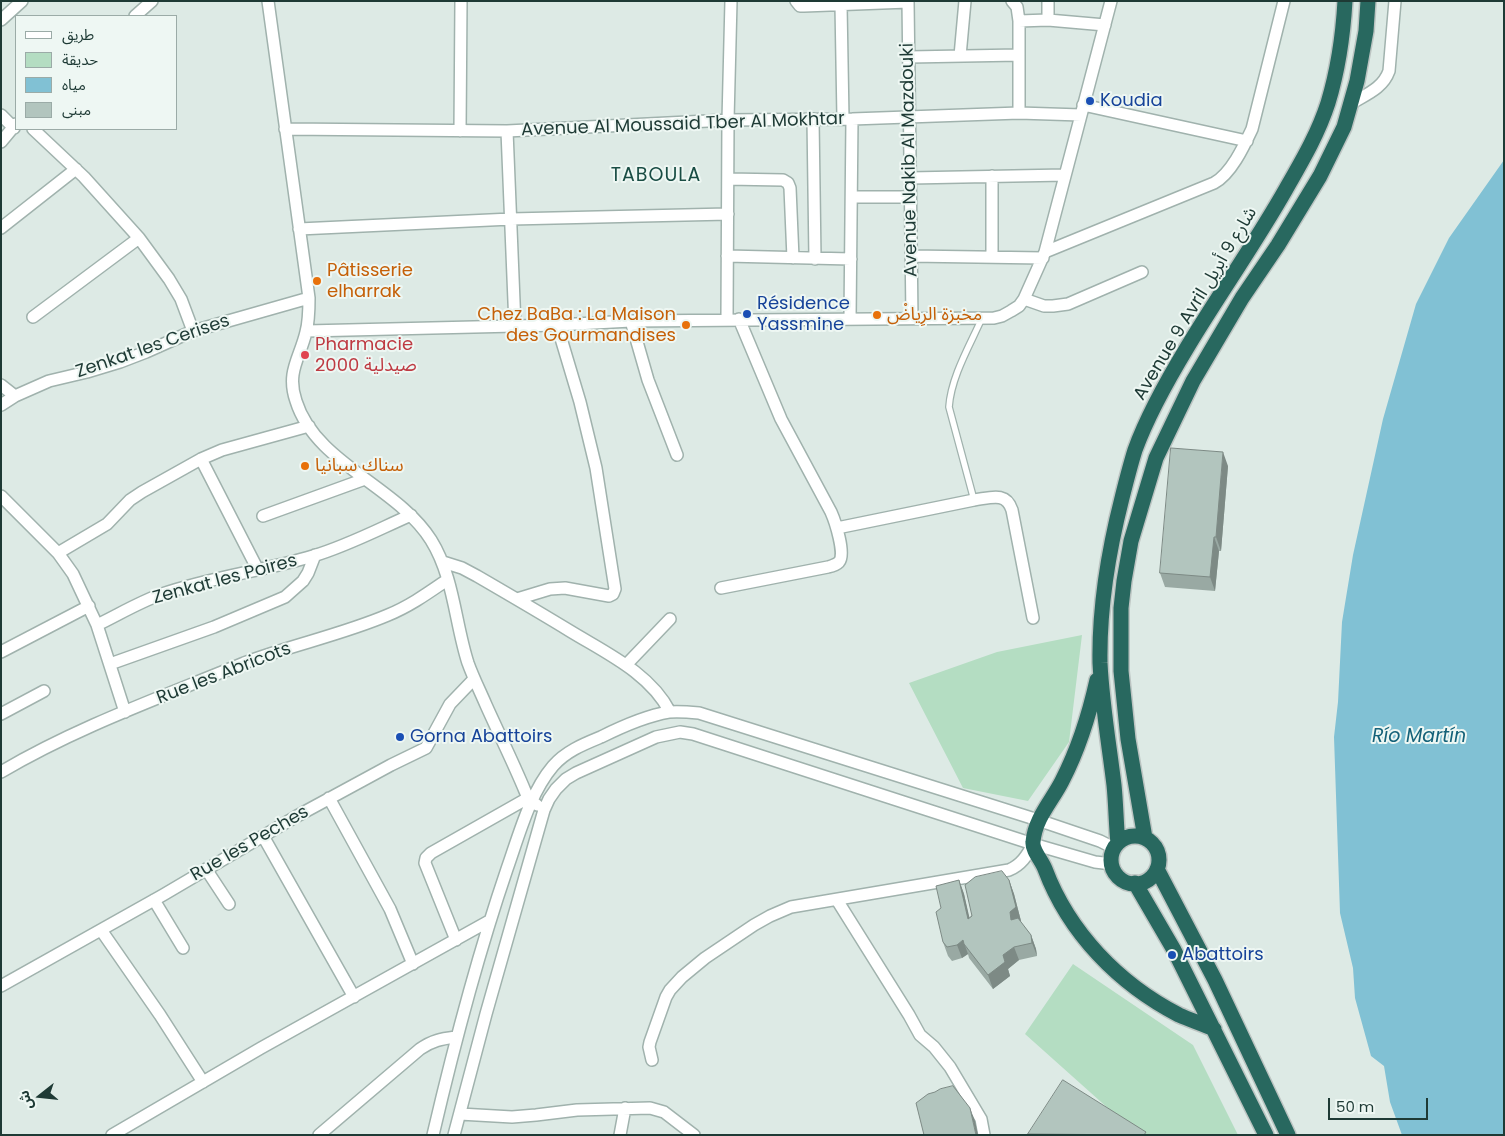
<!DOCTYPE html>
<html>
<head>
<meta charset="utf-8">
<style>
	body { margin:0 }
	#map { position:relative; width:1505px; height:1136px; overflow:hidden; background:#ddeae5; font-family:Poppins,"Noto Sans Arabic",sans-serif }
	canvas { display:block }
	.frame { position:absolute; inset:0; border:2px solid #1e3a35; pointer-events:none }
	.legend { position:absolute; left:15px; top:15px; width:162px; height:115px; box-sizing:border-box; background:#eef7f3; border:1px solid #9baba7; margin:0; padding:6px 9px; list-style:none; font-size:15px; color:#1e3a35 }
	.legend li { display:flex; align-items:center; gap:10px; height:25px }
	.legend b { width:25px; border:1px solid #9baba7 }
	.north { position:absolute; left:15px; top:1071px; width:50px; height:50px; -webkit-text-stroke:4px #eef7f3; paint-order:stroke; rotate:254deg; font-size:14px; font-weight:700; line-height:20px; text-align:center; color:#1e3a35 }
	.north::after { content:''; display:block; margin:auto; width:18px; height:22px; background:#1e3a35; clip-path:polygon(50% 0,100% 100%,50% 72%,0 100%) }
	.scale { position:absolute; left:1328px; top:1098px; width:100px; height:22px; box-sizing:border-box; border:2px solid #1e3a35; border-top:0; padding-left:6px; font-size:15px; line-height:18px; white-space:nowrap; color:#1e3a35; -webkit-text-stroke:4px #eef7f3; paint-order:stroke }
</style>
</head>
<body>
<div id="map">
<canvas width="1505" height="1136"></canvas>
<div class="frame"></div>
<ul class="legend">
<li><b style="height:6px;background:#fff"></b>طريق</li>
<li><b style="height:14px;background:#b4ddc2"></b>حديقة</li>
<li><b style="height:14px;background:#81c1d4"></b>مياه</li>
<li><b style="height:14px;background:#b2c5be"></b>مبنى</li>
</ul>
<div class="north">ش</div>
<div class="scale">50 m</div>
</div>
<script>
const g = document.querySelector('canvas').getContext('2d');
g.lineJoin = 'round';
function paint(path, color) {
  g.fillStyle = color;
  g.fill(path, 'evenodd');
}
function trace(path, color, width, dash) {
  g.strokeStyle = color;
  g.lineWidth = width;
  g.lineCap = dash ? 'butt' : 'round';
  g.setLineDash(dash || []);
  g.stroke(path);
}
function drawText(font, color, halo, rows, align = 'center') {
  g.font = font + ' Poppins,"Noto Sans Arabic",sans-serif';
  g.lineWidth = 4;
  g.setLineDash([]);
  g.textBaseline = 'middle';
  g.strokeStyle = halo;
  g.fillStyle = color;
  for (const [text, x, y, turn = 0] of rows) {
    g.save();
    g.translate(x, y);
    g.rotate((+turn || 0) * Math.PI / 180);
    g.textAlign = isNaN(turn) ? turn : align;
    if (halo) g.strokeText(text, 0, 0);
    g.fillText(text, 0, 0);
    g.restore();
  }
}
const green = new Path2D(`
	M1082,635l-13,107 -41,59 -65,-13 -54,-105 88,-31z
	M1073,964l120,81 45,90h-100l-113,-101z`);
const water = new Path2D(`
	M1504,160v975h-102l-12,-33 -6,-36 -13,-10 -16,-58 -2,-30 -13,-55 -6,-176 4,-35 4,-80 11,-67 30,-136 33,-115 33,-66z`);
const lane = new Path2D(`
	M974,500l-25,-93c2,-30 21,-62 33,-89`);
const street = new Path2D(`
	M268,1l41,297c0,11 0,23 -3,34 -6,26 -20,40 -10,69 19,62 102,86 135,139 23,37 24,83 37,123 5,14 12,28 18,42 13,29 27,57 39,86l3,7 9,7
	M796,1l4,5h4l104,-4
	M908,1l4,317
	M1012,1l5,6 2,14v92
	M841,5l2,114
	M135,16l17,-15
	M1,20l21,-19
	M1048,20v-19
	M1019,21l29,-1 57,5
	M960,56l5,-55
	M909,57l110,-2
	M1352,103c15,-9 31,-15 37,-32l6,-70
	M1083,105l164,36
	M1,115l13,13
	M813,119l2,140
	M33,129l51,48 55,61 30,41 12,20 12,32
	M285,129l222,2 221,-11 124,-1 167,-6 62,2
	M460,131l1,-130
	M507,131l8,195
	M1,142l15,-18
	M910,178l155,-3
	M728,179l55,1 5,3 2,5 3,70
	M852,197h58
	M1,228l75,-59
	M299,229l212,-10 217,-5
	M1045,252l169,-69c17,-9 30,-37 38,-54l32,-128
	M727,256l124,3
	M911,256l132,2
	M992,257v-81
	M1024,299l20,7h9l15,-2 74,-32
	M33,317l106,-79
	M727,319l1,-199 3,-119
	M850,319l2,-200
	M631,321l17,59 29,75
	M307,331l250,-6 74,-4 363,-3 8,-2 9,-5 8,-5 5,-7 21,-47 66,-251
	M1,385l14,11
	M1,405l14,-9 34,-15 38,-9 33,-10 26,-10 47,-21 116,-33
	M201,459l57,111
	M1,496l57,57 15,21 24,51
	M263,516l102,-37
	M837,528l137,-28c16,-2 32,-9 38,10l21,108
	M58,553l49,-29 23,-24 12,-8 59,-33 21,-9 87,-24
	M443,562l19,6 15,8c31,18 62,36 93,55 36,22 80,42 100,81
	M721,588l107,-21c4,-1 8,-2 11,-5 7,-8 -4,-41 -8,-50l-50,-93 -42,-100
	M517,599l33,-10 15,-1 44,8 4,-2 2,-5 -19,-121 -16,-66 -23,-77
	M1,652l88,-46
	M110,664l104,-37 71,-30 18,-16 5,-8 7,-18
	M626,665l44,-46
	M125,712l-28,-87c21,-10 42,-23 65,-31 49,-17 101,-23 151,-38 34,-10 66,-27 98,-41
	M1,714l43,-23
	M1,772c76,-45 161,-75 243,-109 47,-18 97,-28 144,-48 22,-9 40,-22 59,-35
	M329,798l61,111 23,55
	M263,836l91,161
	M206,869l23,35
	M154,900l29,48
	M837,900l72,115 11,20 14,12 16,20 31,52 3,16
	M101,930l59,85 43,67
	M456,940l-31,-77 1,-5 5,-5 97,-55
	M1,986l162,-91 134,-79 94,-51 35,-17 24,-44 24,-25
	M652,1060l-3,-13 1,-5 16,-45 4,-7 12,-13 23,-19 49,-33 16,-9 21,-9 218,-37c12,-5 18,-14 24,-26
	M460,1114l52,3 24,-2 41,-5 73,-2 14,4 30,23
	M112,1135l149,-87 228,-127
	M319,1135l101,-86c13,-9 21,-10 36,-12
	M433,1135c21,-90 44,-178 74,-266 12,-34 23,-76 46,-103 13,-15 31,-22 48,-29 22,-11 44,-21 68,-25 10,-1 20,0 30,1l339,107 62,21 14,7
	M454,1135l32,-121 58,-204 5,-11 7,-10 10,-10 10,-6 80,-36 24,-5 13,2 340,110 62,18 17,2
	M620,1135l5,-27`);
const highway = new Path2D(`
	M1097,680c-8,36 -18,68 -35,101 -10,20 -27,37 -29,61 -1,8 9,19 12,27 24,64 74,115 134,146 11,5 24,9 35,14
	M1111 860a24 24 0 1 1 48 0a24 24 0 1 1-48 0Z
	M1145,838l-17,-99 -7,-68v-63l3,-27 7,-40 25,-83 37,-77 49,-83 36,-53 42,-69 24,-49 13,-46 9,-50 2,-30
	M1118,843c-2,-19 -2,-39 -4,-58 -5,-41 -12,-81 -14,-122 -1,-57 8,-110 22,-165 4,-16 8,-32 13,-48 13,-36 33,-71 53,-104 32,-53 68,-104 98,-157 16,-28 32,-55 42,-86 10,-33 15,-67 17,-102
	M1157,869l58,111 73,155
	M1135,883l39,67 92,185`);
const wall = new Path2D(`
	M1228,466l-7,85h-2l-4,40 -50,-4 -5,-14z
	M959,880l5,14 5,24 40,-38 5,14 7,27h-1l11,14 5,14 1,7 -18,4 -11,9 2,7 -17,13 -24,-31 -1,-4 -6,4 -10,3 -4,-5 -5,-14 -2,-34z`);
const shadedWall = new Path2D(`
	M1223,452l5,14 -7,85 -5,-14z
	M1214,537l5,14 -4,40 -5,-14z
	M959,880l5,14 9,39 -5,-14z
	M1009,880l5,14 7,27 -7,5 -3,-6 -1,-8z
	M1031,935l5,14 1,7 -5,-13z
	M963,940l5,14 -6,4 -5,-13z
	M1014,947l5,13 -11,9 2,7 -17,13 -5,-14 15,-20z
	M970,1108l5,13 3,14h-2z`);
const building = new Path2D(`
	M1171,448l52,4 -7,85h-2l-4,40 -50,-4z
	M1002,871l7,9 7,27 -6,5 1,8 7,-2 13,17 1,8 -18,4 -11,8 2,7 -17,13 -24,-31 -1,-4 -6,5 -10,2 -4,-5 -7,-30 5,-4 -5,-22 23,-6 9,39 4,-3 -7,-31 10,-8z
	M1063,1080l83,52 -2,3 -116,-1z
	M953,1086l17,22 6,27h-52l-8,-32 12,-9 7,-2 5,-3z`);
const markers = [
	[1090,101,5,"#1a4fb4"],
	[317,281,5,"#e8710a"],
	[747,314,5,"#1a4fb4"],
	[877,315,5,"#e8710a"],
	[686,325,5,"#e8710a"],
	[305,355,5,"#e0444e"],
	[305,466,5,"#e8710a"],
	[400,737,5,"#1a4fb4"],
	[1172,955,5,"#1a4fb4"]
];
const transitNames = [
	["Koudia",1100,101],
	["Résidence",757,304],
	["Yassmine",757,325],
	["Gorna Abattoirs",410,737],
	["Abattoirs",1182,955]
];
const streetNames = [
	["Avenue Al Moussaid Tber Al Mokhtar",683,125,-2],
	["Avenue Nakib Al Mazdouki",910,160,-91],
	["Avenue 9 Avril شارع 9 أبريل",1196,304,-59],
	["Zenkat les Cerises",153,347,-19],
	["Zenkat les Poires",225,580,-15],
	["Rue les Abricots",224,674,-21],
	["Rue les Peches",250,844,-30]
];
const foodNames = [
	["Pâtisserie",327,271],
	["elharrak",327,292],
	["Chez BaBa : La Maison",676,315,"right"],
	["des Gourmandises",676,336,"right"],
	["مخبزة الرِياضْ",887,315],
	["سناك سبانيا",315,466]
];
const healthNames = [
	["Pharmacie",315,345],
	["2000 صيدلية",315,366]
];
const neighbourhoodNames = [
	["TABOULA",656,176]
];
const waterNames = [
	["Río Martín",1419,737]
];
paint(green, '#b4ddc2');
paint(water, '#81c1d4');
trace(lane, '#a0b2ad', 8);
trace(street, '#a0b2ad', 14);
trace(highway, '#bcc4c2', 18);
trace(lane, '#fff', 5.5);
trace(street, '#fff', 11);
trace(highway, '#28685f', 15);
paint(wall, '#99a9a3');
paint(shadedWall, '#7d8a85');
paint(building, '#b2c5be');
trace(building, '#7d8a85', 1);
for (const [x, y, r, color] of markers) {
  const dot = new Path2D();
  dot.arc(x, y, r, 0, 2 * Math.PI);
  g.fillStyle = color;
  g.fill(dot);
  trace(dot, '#eef7f3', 2);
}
drawText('18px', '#164399', '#eef7f3', transitNames, 'left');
drawText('18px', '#1e3a35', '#eef7f3', streetNames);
drawText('18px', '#c56008', '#eef7f3', foodNames, 'left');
drawText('18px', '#be3a42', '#eef7f3', healthNames, 'left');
g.letterSpacing = '1px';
drawText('19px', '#194d44', '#eef7f3', neighbourhoodNames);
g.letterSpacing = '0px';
drawText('italic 19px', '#156279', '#eef7f3', waterNames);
</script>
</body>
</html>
